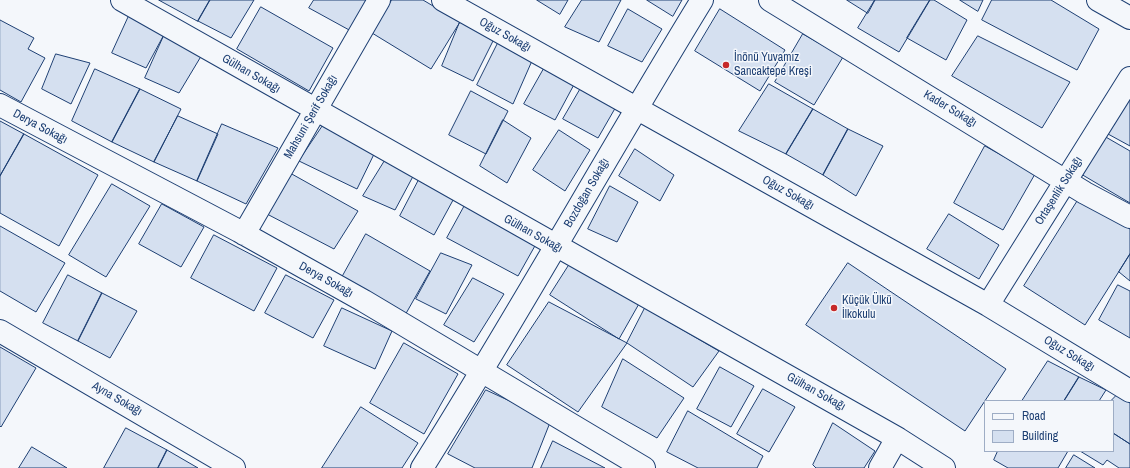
<!DOCTYPE html>
<html>
<head>
<meta charset="utf-8">
<style>
	body { margin:0 }
	#map { position:relative; width:1130px; height:468px; overflow:hidden; background:#f4f7fb; font-family:"Archivo Narrow",sans-serif }
	canvas { display:block }
	.legend { position:absolute; left:984px; top:400px; width:130px; height:52px; box-sizing:border-box; background:#f4f7fb; border:1px solid #9eadc5; margin:0; padding:5px 7px; list-style:none; font-size:12px; color:#1d3f73 }
	.legend li { display:flex; align-items:center; gap:8px; height:20px }
	.legend b { width:20px; border:1px solid #9eadc5 }
</style>
</head>
<body>
<div id="map">
<canvas width="1130" height="468"></canvas>
<ul class="legend">
<li><b style="height:5px;background:#f4f7fb"></b>Road</li>
<li><b style="height:11px;background:#d5e0f0"></b>Building</li>
</ul>
</div>
<script>
const g = document.querySelector('canvas').getContext('2d');
g.lineJoin = 'round';
function paint(path, color) {
  g.fillStyle = color;
  g.fill(path, 'evenodd');
}
function trace(path, color, width, dash) {
  g.strokeStyle = color;
  g.lineWidth = width;
  g.lineCap = dash ? 'butt' : 'round';
  g.setLineDash(dash || []);
  g.stroke(path);
}
function drawText(font, color, halo, rows, align = 'center') {
  g.font = font + ' "Archivo Narrow",sans-serif';
  g.lineWidth = 3;
  g.setLineDash([]);
  g.textBaseline = 'middle';
  g.strokeStyle = halo;
  g.fillStyle = color;
  for (const [text, x, y, turn = 0] of rows) {
    g.save();
    g.translate(x, y);
    g.rotate((+turn || 0) * Math.PI / 180);
    g.textAlign = isNaN(turn) ? turn : align;
    if (halo) g.strokeText(text, 0, 0);
    g.fillText(text, 0, 0);
    g.restore();
  }
}
const building = new Path2D(`
	M159,0h51l-12,21z
	M210,0h44l-23,38 -33,-17z
	M314,0h54l-17,31 -42,-23z
	M392,0h31l37,22 -29,47 -59,-36z
	M537,0h31l-8,14z
	M582,0h39l-22,42 -34,-15z
	M647,0h35l-9,16z
	M847,0h28l-7,13z
	M875,0h55l-31,52 -41,-24z
	M930,0h4l33,20 -21,40 -39,-22z
	M960,0h23l-5,11z
	M992,0h59l48,29 -22,41 -95,-50z
	M133,7l34,22 -21,39 -34,-15z
	M261,7l72,41 -24,43 -72,-42z
	M628,9l34,20 -20,33 -34,-16z
	M720,9l65,41 -25,41 -65,-40z
	M0,20l34,18 -6,11 17,9 -24,44 -21,-12z
	M460,22l35,15 -22,44 -31,-15z
	M167,29l36,24 -24,40 -34,-15z
	M803,34l40,23 -29,48 -39,-23z
	M978,36l92,46 -28,46 -90,-52z
	M501,37l34,17 -22,50 -36,-19z
	M56,54l34,9 -19,41 -29,-15z
	M546,65l31,14 -22,41 -31,-16z
	M95,69l45,20 -28,53 -40,-21z
	M585,81l36,17 -23,40 -35,-19z
	M769,84l44,25 -27,45 -47,-23z
	M140,89l41,20 -27,53 -42,-20z
	M471,91l37,20 -22,43 -37,-19z
	M1130,95v51l-22,-12z
	M813,109l35,20 -25,46 -37,-21z
	M178,116l40,18 -21,47 -43,-19z
	M503,120l28,18 -24,45 -27,-17z
	M0,121l24,13 -24,42z
	M326,121l51,27 -20,41 -58,-28z
	M222,124l56,24 -32,56 -49,-23z
	M848,129l35,17 -27,50 -33,-21z
	M559,130l31,20 -25,41 -32,-21z
	M24,134l74,41 -39,71 -59,-33v-37z
	M1104,136l26,15v52l-49,-29z
	M985,146l50,28 -32,56 -49,-27z
	M635,149l39,26 -14,26 -41,-25z
	M389,154l29,13 -23,43 -32,-14z
	M423,172l35,19 -24,44 -34,-19z
	M290,173l68,38 -24,38 -67,-35z
	M112,184l38,22 -44,71 -37,-22z
	M610,186l28,16 -21,40 -29,-13z
	M470,196l66,48 -18,32 -71,-38z
	M1080,197l50,32v25l-45,71 -61,-39z
	M162,204l42,23 -23,40 -42,-23z
	M949,214l50,31 -20,34 -52,-30z
	M0,226l65,37 -29,49 -36,-21z
	M366,234l64,37 -26,46 -64,-36z
	M214,235l63,33 -23,43 -63,-33z
	M441,253l31,12 -26,49 -30,-15z
	M1130,254v27l-11,-9z
	M571,262l69,40 -21,37 -69,-44z
	M848,263l158,106 -41,62 -159,-106z
	M68,275l34,18 -24,48 -35,-18z
	M286,275l48,25 -21,38 -48,-25z
	M473,278l31,16 -30,48 -30,-17z
	M1118,285l12,6v47l-31,-18z
	M102,293l35,18 -27,47 -32,-17z
	M549,302l78,41 -49,69 -71,-47z
	M342,308l50,23 -17,38 -51,-23z
	M645,308l74,43 -26,36 -66,-44z
	M404,343l54,31 -34,60 -54,-31z
	M0,347l36,21 -35,59 -1,-1z
	M623,359l61,39 -27,40 -55,-31z
	M1048,361l31,16 -15,24h-42z
	M720,367l34,19 -23,41 -34,-18z
	M1079,377l27,13 -7,11h-35z
	M763,389l32,18 -26,45 -32,-18z
	M486,390l65,30 -19,48h-57l-27,-14z
	M1117,395l13,8v41l-17,-11v-32h-2z
	M361,407l57,36 -16,25h-80z
	M688,411l75,45 -6,12h-59l-31,-16z
	M833,423l42,28 -11,17h-48l-3,-3z
	M126,428l41,22 -9,18h-54z
	M1113,433l17,11v24h-11l-12,-8 -4,5 -23,-14h33z
	M553,441l52,27h-64z
	M32,447l35,21h-48z
	M167,450l31,18h-40z
	M998,451h70l-10,17h-50l-14,-8z
	M1074,455l21,13h-29z`);
const minor = new Path2D(`
	M122,0l775,438 47,30
	M443,0l545,305 142,86
	M770,0l315,193 45,24
	M1098,0l32,18
	M0,105l239,126 125,70 280,167
	M244,234l135,-234
	M988,305l142,-227
	M0,331l234,137
	M422,468c97,-154 185,-313 280,-468
	M880,468l17,-30`);
const markers = [
	[726,65,4,"#c62828"],
	[834,308,4,"#c62828"]
];
const streetNames = [
	["Oğuz Sokağı",505,35,29],
	["Gülhan Sokağı",251,74,30],
	["Kader Sokağı",950,109,31],
	["Mahsuni Şerif Sokağı",311,117,-60],
	["Derya Sokağı",40,127,28],
	["Ortaşenlik Sokağı",1059,191,-58],
	["Bozdoğan Sokağı",587,193,-60],
	["Oğuz Sokağı",788,193,29],
	["Gülhan Sokağı",533,234,29],
	["Derya Sokağı",326,280,29],
	["Oğuz Sokağı",1069,354,31],
	["Gülhan Sokağı",816,392,29],
	["Ayna Sokağı",117,399,30]
];
const poiNames = [
	["İnönü Yuvamız",734,58],
	["Sancaktepe Kreşi",734,72],
	["Küçük Ülkü",842,301],
	["İlkokulu",842,315]
];
paint(building, '#d5e0f0');
trace(building, '#1d3f73', 1);
trace(minor, '#1d3f73', 24);
trace(minor, '#f4f7fb', 22);
for (const [x, y, r, color] of markers) {
  const dot = new Path2D();
  dot.arc(x, y, r, 0, 2 * Math.PI);
  g.fillStyle = color;
  g.fill(dot);
  trace(dot, '#f4f7fb', 1.5);
}
drawText('12px', '#1d3f73', '#f4f7fb', streetNames);
drawText('12px', '#1d3f73', '#f4f7fb', poiNames, 'left');
</script>
</body>
</html>
